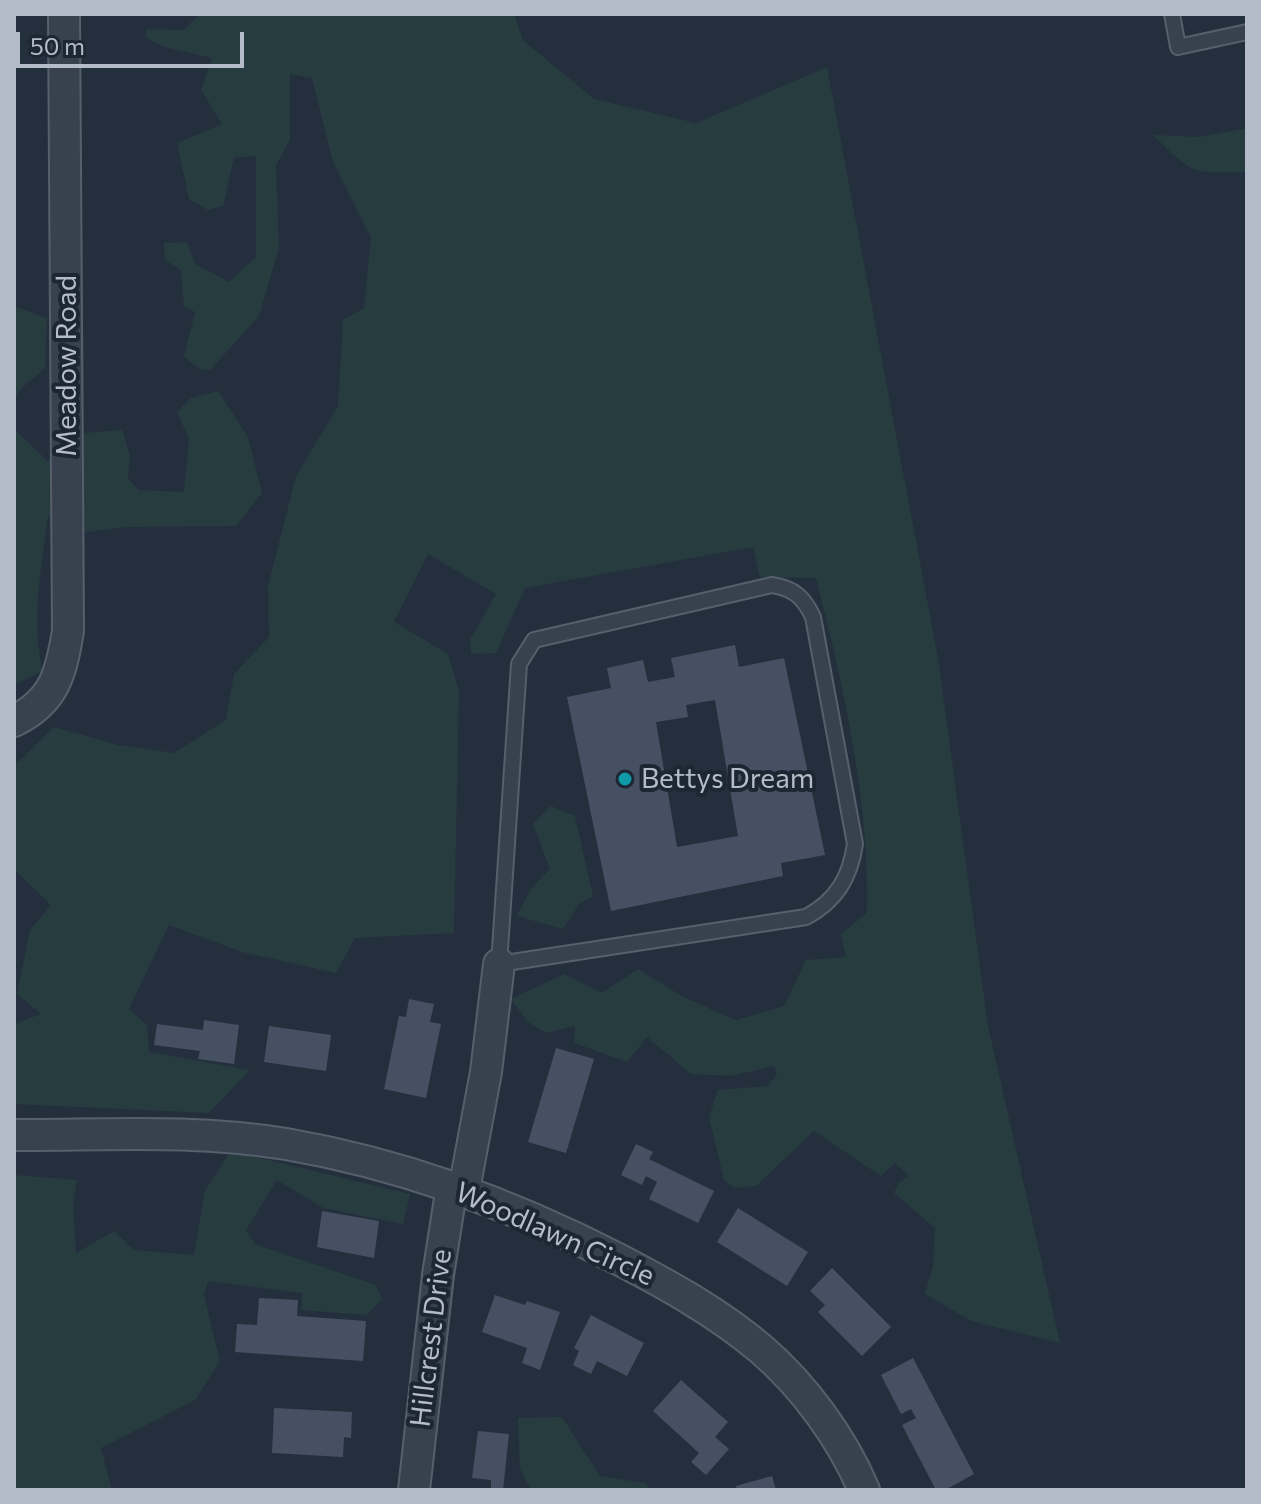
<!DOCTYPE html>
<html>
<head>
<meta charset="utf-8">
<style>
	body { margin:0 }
	#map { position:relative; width:1261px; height:1504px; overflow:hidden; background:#242f3e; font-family:Commissioner,sans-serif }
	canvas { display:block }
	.frame { position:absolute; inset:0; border:16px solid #b4bcc9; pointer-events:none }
	.scale { position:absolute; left:16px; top:32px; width:228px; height:36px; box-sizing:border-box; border:4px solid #b4bcc9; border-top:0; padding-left:10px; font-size:24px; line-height:28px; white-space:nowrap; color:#b4bcc9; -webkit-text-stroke:6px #1d2633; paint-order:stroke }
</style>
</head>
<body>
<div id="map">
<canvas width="1261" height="1504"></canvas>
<div class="frame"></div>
<div class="scale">50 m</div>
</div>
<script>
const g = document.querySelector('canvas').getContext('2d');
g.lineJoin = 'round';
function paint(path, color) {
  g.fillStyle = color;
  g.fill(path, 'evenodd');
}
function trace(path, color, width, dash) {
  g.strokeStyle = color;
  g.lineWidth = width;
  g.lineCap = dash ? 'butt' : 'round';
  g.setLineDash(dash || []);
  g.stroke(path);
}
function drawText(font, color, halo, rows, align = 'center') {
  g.font = font + ' Commissioner,sans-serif';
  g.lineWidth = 8;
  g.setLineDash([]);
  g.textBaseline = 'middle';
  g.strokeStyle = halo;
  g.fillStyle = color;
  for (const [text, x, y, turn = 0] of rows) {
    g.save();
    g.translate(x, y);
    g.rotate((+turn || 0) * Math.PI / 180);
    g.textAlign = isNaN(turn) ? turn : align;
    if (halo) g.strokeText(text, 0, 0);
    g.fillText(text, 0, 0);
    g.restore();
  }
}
const green = new Path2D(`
	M200,14h314l9,26 71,59 102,24 131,-56 111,591 50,368 72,317 -89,-22 -46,-27 8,-28 2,-38 -41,-35 4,-9 11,-8 -14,-13 -14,13 -67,-45 -58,55 -22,2 -10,-8 -15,-63 9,-27 49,-4 10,-11 -3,-9 -43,10 -40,-2 -44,-37 -20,25 -53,-19 1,-17 -29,7 -18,-11 -17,-23 53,-25 38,19 36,-24 45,28 53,23 48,-14 22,-46 40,-3 -5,-23 26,-21c3,-110 -24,-229 -51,-335l-56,-1 -7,-30 -228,41 -29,65 -25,1 -1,-14 26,-46 -68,-40 -34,68 54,32 11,37 -5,242 -99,5 -19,35 -94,-21 -73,-27 -40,84 18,16 2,27 101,18 -41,43 -195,-9v-80l27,-10 -24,-20 13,-64 21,-25 -37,-36v-103l40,-39 64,18 56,8 52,-33 8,-46 35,-37 -1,-51 28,-110 42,-70 5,-86 21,-12 7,-70 -38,-76 -21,-84 -22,-4v66l-14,25 3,83 -20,68 -48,53 -11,1 -16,-13 11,-45 -11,-6 -3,-36 -16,-10 -1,-17 23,-1 8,22 34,18 27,-25v-101l-22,2 -11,48 -15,4 -19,-11 -12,-56 45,-19 -21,-34 11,-32 -51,-12 -16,-9 2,-8 36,1z
	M1247,128v44c-57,1 -53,3 -94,-37l46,2z
	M14,306l33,12 -2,50 -23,20 -8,12z
	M218,391l30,46 14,56 -26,33 -109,1 -41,5 -38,-16c-6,51 -18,105 -5,155l-29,14v-256l34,32 35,-28 39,-3 8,25 -2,24 11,11 45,2 5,-53 -12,-27 14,-14z
	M551,806l24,10 18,80 -13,7 -17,26 -46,-13 13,-26 20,-21 -17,-45z
	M231,1151l179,43 -7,30 -80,-16 -46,-28 -31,50 9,14 121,41 6,14 -15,16 -66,-5 1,-17 -94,-12 -4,14 16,66 -25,39 -94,48 11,42h-98v-315l63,5 -4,24 3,49 38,-22 20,19 60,5 11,-64z
	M562,1417l38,59 45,7 5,7h-119l-11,-21 -2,-51z`);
const building = new Path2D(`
	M735,645l4,22 45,-9 41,197 -44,8 2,13 -172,35 -44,-214 44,-9 -4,-20 36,-8 5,22 27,-5 -4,-19zM715,700l23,136 -61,11 -21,-125 32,-5 -2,-12z
	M409,999l25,5 -4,18 11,2 -15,74 -42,-9 15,-73 7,1z
	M204,1020l35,5 -5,39 -36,-5 2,-8 -46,-6 3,-21 46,6z
	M269,1026l62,9 -5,36 -62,-9z
	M556,1048l38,11 -28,94 -38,-11z
	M636,1144l17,8 -4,7 65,32 -16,32 -49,-24 8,-17 -11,-6 -4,9 -21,-10z
	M738,1208l70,44 -21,34 -70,-44z
	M322,1211l57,10 -5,37 -57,-11z
	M832,1268l59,59 -29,29 -44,-44 7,-7 -15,-14z
	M495,1295l30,10 2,-4 33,11 -20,58 -18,-7 5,-15 -45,-16z
	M259,1298l39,2 -1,16 69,5 -3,40 -128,-9 2,-28 20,1z
	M591,1315l53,28 -17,33 -30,-15 -6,13 -18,-9 6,-14 -5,-3z
	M913,1358l61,116 -29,16h-9l-34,-65 14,-7 -5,-9 -10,5 -20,-39z
	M681,1380l47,42 -13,15 14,12 -23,26 -15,-13 8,-9 -46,-42z
	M274,1408l78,4 -1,26 -7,-1 -1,20 -71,-4z
	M478,1431l31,3 -6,56h-12v-10l-19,-2z
	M772,1476l4,14h-39l-1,-4z`);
const service = new Path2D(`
	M1172,14l6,33 69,-15
	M772,585c22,3 32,13 41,32l42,227c-5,34 -19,57 -49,73l-307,47 20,-300 15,-24z`);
const minor = new Path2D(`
	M14,721c41,-20 47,-48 54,-90l-4,-617
	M14,1135c91,0 182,-6 272,9 117,20 227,61 332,115 50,26 99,53 143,90 43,37 81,89 103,141
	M464,1190l22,-118 13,-108
	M414,1490l24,-215 14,-89`);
const markers = [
	[625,779,8,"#0f9aa8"]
];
const streetNames = [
	["Meadow Road",67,366,-90],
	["Woodlawn Circle",555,1234,24],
	["Hillcrest Drive",431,1338,-83]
];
const poiNames = [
	["Bettys Dream",641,779]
];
paint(green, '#263c3f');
paint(building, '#455162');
trace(service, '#565f6c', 18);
trace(minor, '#565f6c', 34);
trace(service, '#38414e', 14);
trace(minor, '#38414e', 30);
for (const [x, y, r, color] of markers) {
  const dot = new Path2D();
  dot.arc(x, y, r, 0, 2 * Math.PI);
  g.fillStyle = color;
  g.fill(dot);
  trace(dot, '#1d2633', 3);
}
drawText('28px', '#b4bcc9', '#1d2633', streetNames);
drawText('28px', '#b4bcc9', '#1d2633', poiNames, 'left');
</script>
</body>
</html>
